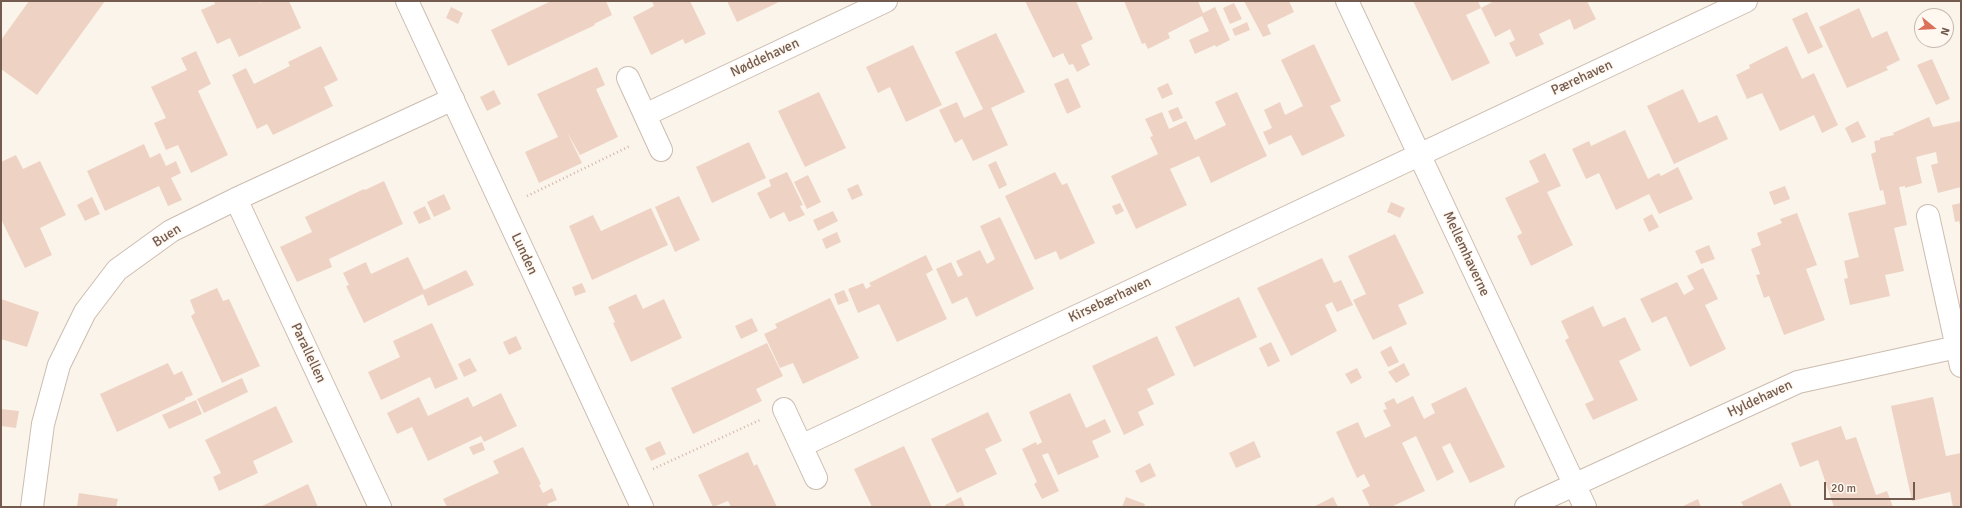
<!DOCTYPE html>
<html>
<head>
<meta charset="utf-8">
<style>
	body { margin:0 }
	#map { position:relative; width:1962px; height:508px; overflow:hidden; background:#fbf4ea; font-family:Signika,sans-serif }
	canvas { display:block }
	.frame { position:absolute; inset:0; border:2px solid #745b4f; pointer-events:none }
	.north { position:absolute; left:1914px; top:8px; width:40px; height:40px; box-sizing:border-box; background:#fef8f0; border:1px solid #c7b9b0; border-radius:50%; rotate:108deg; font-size:11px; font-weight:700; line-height:16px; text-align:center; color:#745b4f }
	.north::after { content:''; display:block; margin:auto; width:14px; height:18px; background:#da715a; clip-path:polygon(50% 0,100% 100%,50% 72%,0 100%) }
	.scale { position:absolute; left:1824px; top:482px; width:91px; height:18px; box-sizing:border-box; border:2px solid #745b4f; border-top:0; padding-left:5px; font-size:12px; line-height:14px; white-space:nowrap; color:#745b4f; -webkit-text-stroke:3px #fef8f0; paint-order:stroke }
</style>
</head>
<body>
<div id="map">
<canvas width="1962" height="508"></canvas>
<div class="frame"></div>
<div class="north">N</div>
<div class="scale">20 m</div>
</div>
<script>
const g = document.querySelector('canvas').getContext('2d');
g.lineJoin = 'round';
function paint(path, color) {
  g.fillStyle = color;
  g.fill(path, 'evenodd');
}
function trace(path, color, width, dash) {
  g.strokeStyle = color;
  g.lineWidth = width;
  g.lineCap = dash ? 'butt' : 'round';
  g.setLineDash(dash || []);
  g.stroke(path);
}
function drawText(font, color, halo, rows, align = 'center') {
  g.font = font + ' Signika,sans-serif';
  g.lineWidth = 3;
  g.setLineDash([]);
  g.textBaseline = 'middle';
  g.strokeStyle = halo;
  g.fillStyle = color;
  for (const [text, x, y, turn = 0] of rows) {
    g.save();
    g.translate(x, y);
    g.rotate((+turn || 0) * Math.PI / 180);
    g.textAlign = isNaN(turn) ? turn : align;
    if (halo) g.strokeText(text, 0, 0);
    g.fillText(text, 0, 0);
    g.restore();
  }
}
const building = new Path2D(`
	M29,1h76l-68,94 -36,-26v-29z
	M214,1h45l1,2 3,-2h26l12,27 -62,29 -9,-19 -13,6 -16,-34 14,-6z
	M551,1h55l6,14 -18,9 1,1 -87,41 -17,-36z
	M652,1h38l16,33 -21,10 -2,-5 -32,16 -18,-38 21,-11z
	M727,1h54l-44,21z
	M1025,1h51l17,38 -12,6 9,20 -13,7 -4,-8 -4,1 -6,-12 -10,5z
	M1124,1h74l5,12 12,-6 15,33 -14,7 -1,-2 -20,9 -6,-14 20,-9 -7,-15 -34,17 2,5 -22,11 -3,-6 -3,1z
	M1244,1h45l5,11 -27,13 4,9 -8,3z
	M1413,1h65l3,7 -15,7 24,48 -38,18z
	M1494,1h93l9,18 -22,11 -4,-11 -31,15 5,10 -28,13 -7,-14 6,-3 -5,-11 -15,8 -14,-29z
	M1234,3l8,16 -12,5 -7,-16z
	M451,7l12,6 -5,11 -12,-6z
	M1859,8l13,30 15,-7 13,29 -14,7 2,3 -41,18 -28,-61z
	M1807,12l16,35 -15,7 -16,-35z
	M1247,22l3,8 -15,6 -3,-7z
	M996,33l29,59 -34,16 17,37 -35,16 -11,-22 -7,4 -16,-33 18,-8 7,16 19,-9 -28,-57z
	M1314,44l27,57 -11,5 15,30 -43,20 -11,-21 -22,10 -6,-13 9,-4 -8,-18 16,-8 5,13 18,-9 -22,-46z
	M913,45l29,60 -36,17 -16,-35 -12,6 -12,-26z
	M321,46l17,34 -14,7 9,19 -60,29 -6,-11 -10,5 -25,-54 14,-7 8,16 36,-18 -2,-4z
	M1787,46l15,33 12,-6 24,52 -16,8 -8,-18 -34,16 -18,-38 -15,6 -11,-24 14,-7 -1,-3z
	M196,51l15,33 -13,7 30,64 -37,18 -13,-28 -12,5 -12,-27 12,-5 -15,-31 36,-17 -6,-12z
	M1932,59l18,40 -14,6 -19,-40z
	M597,67l8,18 -9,4 22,48 -38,18 -13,-23 15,31 -43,20 -14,-31 33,-15 -21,-43z
	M1068,78l13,29 -14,7 -13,-30z
	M1168,83l5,11 -11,5 -5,-11z
	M1683,89l16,34 18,-8 11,24 -54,25 -27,-58z
	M494,90l7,14 -14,7 -7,-14z
	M819,92l27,56 -41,19 -27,-56z
	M1237,92l30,64 -56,27 -12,-27 -29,13 17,36 -51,24 -25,-53 47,-22 -8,-17 3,-1 -8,-17 17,-7 7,17 17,-8 9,19 31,-15 -11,-23z
	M1178,107l5,11 -10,4 -5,-11z
	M1929,117l4,10 28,-6v66l-23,6 -7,-28 7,-2 -2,-11 -20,5 6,26 -17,5v-2l-6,1 8,38 -13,3 10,43 -19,4 5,21 -40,9 -6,-26 4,-1 -4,-17 15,-4 -11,-44 38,-9 -3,-14 -3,1 -9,-37 5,-2 -2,-11 6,-1v-2l14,-3 -1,-2z
	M1858,121l8,16 -14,6 -7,-15z
	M1625,130l23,49 11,-6 2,3 17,-9 15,32 -34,15 -10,-20 -33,16 -17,-37 -13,6 -14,-30 17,-8 2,5z
	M749,142l17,36 -54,25 -16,-36z
	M144,144l6,14 10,-5 6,13 10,-5 5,12 -10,5 11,22 -14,6 -9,-20 -54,25 -18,-40z
	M1545,153l16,33 -14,6 26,53 -42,21 -14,-30 5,-3 -17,-35 34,-16 -10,-21z
	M16,155l7,14 17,-8 26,54 -26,13 12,27 -27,13 -24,-49v-57z
	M996,161l11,24 -8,4 -11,-24z
	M787,172l16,33 -3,1 5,9 -16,7 -5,-10 -14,7 -13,-26 14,-7 -2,-6z
	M1055,172l7,13 5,-2 28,60 -35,17 -4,-9 -21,9 -30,-64z
	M808,175l13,27 -14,7 -13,-27z
	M384,181l19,43 -74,35 3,8 -35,15 -17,-35 32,-15 -7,-15 59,-28 1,1z
	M858,184l5,11 -11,5 -5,-11z
	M1785,186l5,13 -16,6 -5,-13z
	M444,194l7,15 -17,8 -7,-15z
	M679,196l21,44 -25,12 -20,-45z
	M92,197l8,17 -15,7 -8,-16z
	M1391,202l14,6 -5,10 -13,-6z
	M1120,203l4,8 -8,4 -4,-9z
	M1961,203v22h-1l-1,-4 -4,1 -3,-17z
	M425,206l6,13 -12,5 -6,-12z
	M651,208l17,37 -76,35 -23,-54 24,-11 8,16z
	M833,211l5,10 -20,10 -5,-11z
	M1797,213l20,52 -11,4 19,51 -41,15 -15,-39 -5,2 -8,-23 4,-1 -9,-25 10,-4 -4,-12 25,-10 -2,-4z
	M1652,214l7,13 -10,5 -6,-13z
	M1000,217l34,72 -58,28 -9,-20 -15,7 -16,-35 15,-7 7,15 5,-2 -7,-14 24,-11 7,14 8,-5 -15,-33z
	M837,232l4,10 -15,7 -4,-10z
	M1395,234l29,59 -26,12 9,19 -34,16 -20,-40 13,-6 -18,-38z
	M1709,245l6,14 -14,5 -6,-13z
	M926,255l7,15 -7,4 21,45 -50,23 -18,-38 -21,9 -10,-24 15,-6 3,6 5,-3 -2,-3z
	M408,257l16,33 42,-20 8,15 -46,21 -5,-12 -59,29 -18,-37 3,-1 -6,-12 23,-11 5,12z
	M1322,258l12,25 7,-3 12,25 -16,7 -5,-10 -7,3 12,26 -46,25 -34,-68z
	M1703,268l15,31 -13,6 21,44 -36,18 -24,-51 -14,7 -12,-24 37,-17 7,13 10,-6 -7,-13z
	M582,283l4,9 -11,4 -3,-9z
	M217,288l6,13 6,-2 31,67 -38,17 -31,-67 4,-3 -5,-13z
	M844,290l5,11 -11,4 -4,-11z
	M636,294l7,15 21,-10 18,39 -51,24 -18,-39 2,-1 -7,-15z
	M1239,297l18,40 -63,30 -19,-40z
	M830,298l29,60 -56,26 -10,-21 -13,5 -16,-34 13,-6 -2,-4z
	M1,299l38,13 -12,35 -26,-8z
	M1593,306l10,21 22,-10 16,33 -22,11 19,39 -45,20 -8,-16 9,-4 -29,-60 4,-2 -8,-17z
	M752,318l6,13 -17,8 -6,-13z
	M432,323l26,56 -23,10 -5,-12 -49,23 -13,-28 32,-15 -7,-16z
	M516,336l6,13 -13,6 -6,-13z
	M1157,336l18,39 -28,14 7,15 -16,8 6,13 -20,10 -32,-69z
	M1271,342l9,19 -12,6 -9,-19z
	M767,343l16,33 -27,13 6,12 -69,33 -22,-46z
	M1391,346l8,16 -11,5 -8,-15z
	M470,358l7,13 -13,6 -6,-13z
	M168,363l6,12 8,-4 11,24 -8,3v2l-68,32 -17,-38z
	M1404,363l6,12 -14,8 -8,-11z
	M1357,368l5,10 -11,6 -6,-10z
	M242,378l6,14 -44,21 -7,-14z
	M1466,387l39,80 -35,16 -20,-40 -8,4 12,25 -17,9 -21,-45 -14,7 23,48 -34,16h-21l-8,-17 8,-4 -6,-12 -7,4 -21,-46 22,-10 7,16 26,-12 -8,-16 4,-1 -3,-6 10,-5 3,6 16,-8 11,23 11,-6 -4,-9z
	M501,393l16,33 -33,16 -3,-6 -53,25 -16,-34 -15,7 -10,-21 32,-16 9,19 40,-19 5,10z
	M1070,393l16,35 19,-9 6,13 -19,9 7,16 -41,18 -10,-22 -6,2 17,36 -17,8 -8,-15 3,-2 -15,-33 14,-7 1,3 5,-3 -13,-30z
	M1933,397l13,59 15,-3v54h-8l-3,-15 -38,9 -21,-95z
	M196,400l6,14 -33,15 -7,-14z
	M276,406l17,36 -40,19 5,12 -39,18 -6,-14 8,-4 -16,-33z
	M1,409l18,2 -3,17 -15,-2z
	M988,412l14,29 -17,8 12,25 -40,19 -26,-54z
	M1841,426l5,14 10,-3 20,58 11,-4 6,16h-59l-16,-47 -18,7 -9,-24z
	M660,441l6,13 -15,7 -6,-13z
	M1254,441l7,16 -25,11 -7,-15z
	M482,442l3,8 -12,5 -4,-8z
	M904,446l28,61h-60l-18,-38z
	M523,447l18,37 -2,1 4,8 9,-5 5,12 -10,4 2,3h-102l-4,-8 56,-26 -6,-12z
	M748,452l6,14 3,-2 20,43h-46l-3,-6 -15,6 -15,-32z
	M1150,463l6,13 -15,7 -6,-12z
	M1781,483l11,24h-48l-3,-5z
	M308,484l10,23h-58z
	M79,493l39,6 -2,8h-39z
	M961,497l4,10h-19l-1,-2z
	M1126,497l19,7 -1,3h-22z
	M1333,497l5,10h-25z
	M1698,499l3,8h-20z`);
const path = new Path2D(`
	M527,196l103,-50
	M653,469l107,-49`);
const minor = new Path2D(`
	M1347,1l238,506
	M628,78l33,72
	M645,115l241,-114
	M236,199l144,308
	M1928,216l33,150
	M784,409l32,69
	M801,446l945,-445
	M32,507l11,-83 16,-59 26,-53 32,-42 54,-39 65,-32 217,-100
	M1526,507l272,-125 159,-35`);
const tertiary = new Path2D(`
	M407,1l235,506`);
const streetNames = [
	["Nøddehaven",765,58,-25],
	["Pærehaven",1582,78,-25],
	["Buen",167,236,-32],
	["Lunden",524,254,65],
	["Mellemhaverne",1466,254,65],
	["Kirsebærhaven",1110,300,-25],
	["Parallellen",308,353,65],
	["Hyldehaven",1760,399,-25]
];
paint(building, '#eed3c4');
trace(minor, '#ccbcb0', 24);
trace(tertiary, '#ccbcb0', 24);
trace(path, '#d3b6a6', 2.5, [1, 3]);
trace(minor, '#fff', 22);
trace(tertiary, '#fff', 22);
drawText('14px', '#745b4f', '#fef8f0', streetNames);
</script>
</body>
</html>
